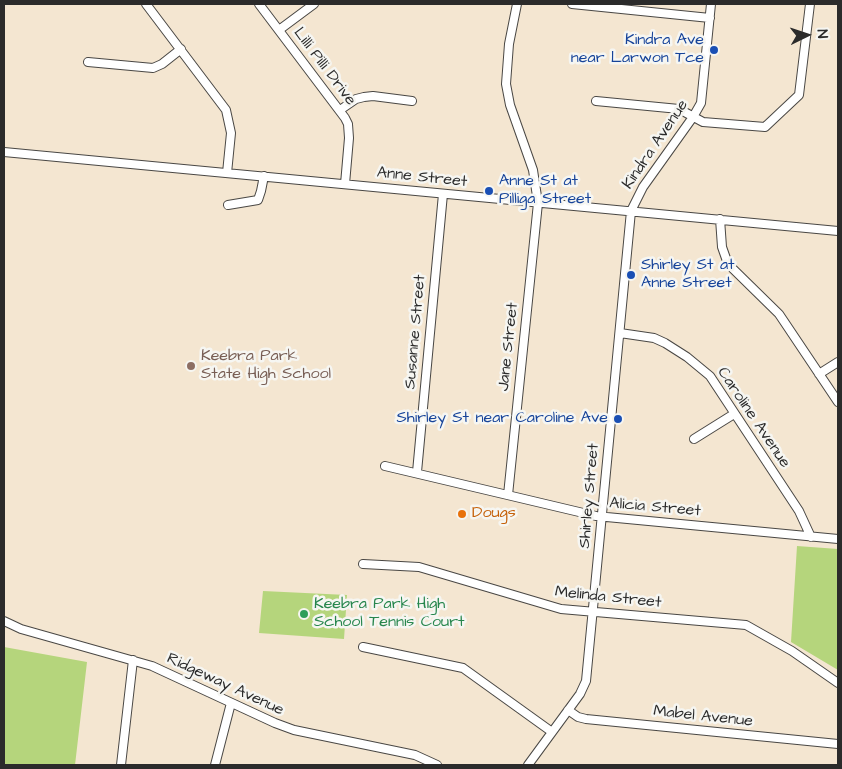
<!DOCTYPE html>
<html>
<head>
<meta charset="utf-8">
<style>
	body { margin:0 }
	#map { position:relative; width:842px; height:769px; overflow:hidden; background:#f4e6d1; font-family:"Architects Daughter",sans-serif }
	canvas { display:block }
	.frame { position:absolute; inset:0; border:5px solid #2b2b2b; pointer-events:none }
	.north { position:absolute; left:782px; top:10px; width:50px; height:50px; -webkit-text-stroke:4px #f6f6f2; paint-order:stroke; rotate:86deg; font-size:14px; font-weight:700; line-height:20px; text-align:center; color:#2b2b2b }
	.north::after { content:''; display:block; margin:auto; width:18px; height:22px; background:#2b2b2b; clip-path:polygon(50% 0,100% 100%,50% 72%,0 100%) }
</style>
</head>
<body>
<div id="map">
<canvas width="842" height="769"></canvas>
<div class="frame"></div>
<div class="north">N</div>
</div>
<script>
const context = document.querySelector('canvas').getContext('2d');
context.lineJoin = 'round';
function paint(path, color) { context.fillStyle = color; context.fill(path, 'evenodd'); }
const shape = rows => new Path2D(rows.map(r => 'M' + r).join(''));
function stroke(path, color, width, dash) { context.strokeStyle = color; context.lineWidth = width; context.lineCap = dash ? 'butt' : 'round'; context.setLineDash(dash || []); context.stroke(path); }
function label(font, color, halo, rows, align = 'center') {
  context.font = font + ' "Architects Daughter",sans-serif'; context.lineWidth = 5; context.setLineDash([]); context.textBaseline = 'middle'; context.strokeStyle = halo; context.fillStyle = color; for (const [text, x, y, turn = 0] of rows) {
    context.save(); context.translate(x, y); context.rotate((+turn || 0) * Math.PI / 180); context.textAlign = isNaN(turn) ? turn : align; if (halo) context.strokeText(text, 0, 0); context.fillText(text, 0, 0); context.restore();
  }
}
paint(shape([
	[797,546,838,549,838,670,791,642],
	[263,591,347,595,344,639,259,633],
	[4,647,87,662,75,765,4,765]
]), '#b5d57c');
const street = shape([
	[146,4,226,110,231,133,227,173],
	[259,4,345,118,348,124,349,138,345,184],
	[572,4,710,18],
	[279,30,314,4],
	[88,62,153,68,162,64,181,49],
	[596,101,679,109,703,122,765,127,799,95,810,4],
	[340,110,356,99,364,97,373,96,412,101],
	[4,152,838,231],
	[228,205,258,200,261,191,264,176],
	[720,219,722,247,728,264,779,314,838,402],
	[620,333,654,338,665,343,687,357,710,376,799,511,811,537],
	[819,374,838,362],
	[694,439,734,414],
	[385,466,596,516,838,539],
	[417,472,443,194],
	[508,495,538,203,533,170,510,105,506,84,509,44,517,4],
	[363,564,419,567,561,609,746,625,792,651,838,683],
	[4,621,21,629,152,666,275,723,294,730,415,755,437,765],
	[363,647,463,668,552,732],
	[568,710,578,717,586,719,838,744],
	[121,765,133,660],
	[215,765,231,703],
	[528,765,580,694,586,681,631,211,643,187,693,117,701,103,711,4]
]);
stroke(street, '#494744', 10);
stroke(street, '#fff', 8);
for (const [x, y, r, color] of [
	[714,50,5,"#1a4fb4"],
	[489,191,5,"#1a4fb4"],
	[631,275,5,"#1a4fb4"],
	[191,366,5,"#8d6e63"],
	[618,419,5,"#1a4fb4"],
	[462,514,5,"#e8710a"],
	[304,614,5,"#2e9e5b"]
]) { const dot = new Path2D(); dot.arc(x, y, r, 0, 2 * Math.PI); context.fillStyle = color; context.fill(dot); stroke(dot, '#f6f6f2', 2); }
label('16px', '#164399', '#f6f6f2', [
	["Kindra Ave",704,41],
	["near Larwon Tce",704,59],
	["Anne St at",499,182,"left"],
	["Pilliga Street",499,200,"left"],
	["Shirley St at",641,266,"left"],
	["Anne Street",641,284,"left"],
	["Shirley St near Caroline Ave",608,419]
], 'right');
label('16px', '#2b2b2b', '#f6f6f2', [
	["Lilli Pilli Drive",324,67,53],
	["Kindra Avenue",656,145,-56],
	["Anne Street",422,178,6],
	["Susanne Street",416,332,-85],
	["Jane Street",509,347,-84],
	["Caroline Avenue",753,418,56],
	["Shirley Street",590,496,-85],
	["Alicia Street",655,508,5],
	["Melinda Street",608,598,6],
	["Ridgeway Avenue",225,685,25],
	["Mabel Avenue",703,717,6]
]);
label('16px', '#785e54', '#f6f6f2', [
	["Keebra Park",201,357],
	["State High School",201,375]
], 'left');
label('16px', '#c56008', '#f6f6f2', [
	["Dougs",472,514]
], 'left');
label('16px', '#27864d', '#f6f6f2', [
	["Keebra Park High",314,605],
	["School Tennis Court",314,623]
], 'left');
</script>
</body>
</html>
